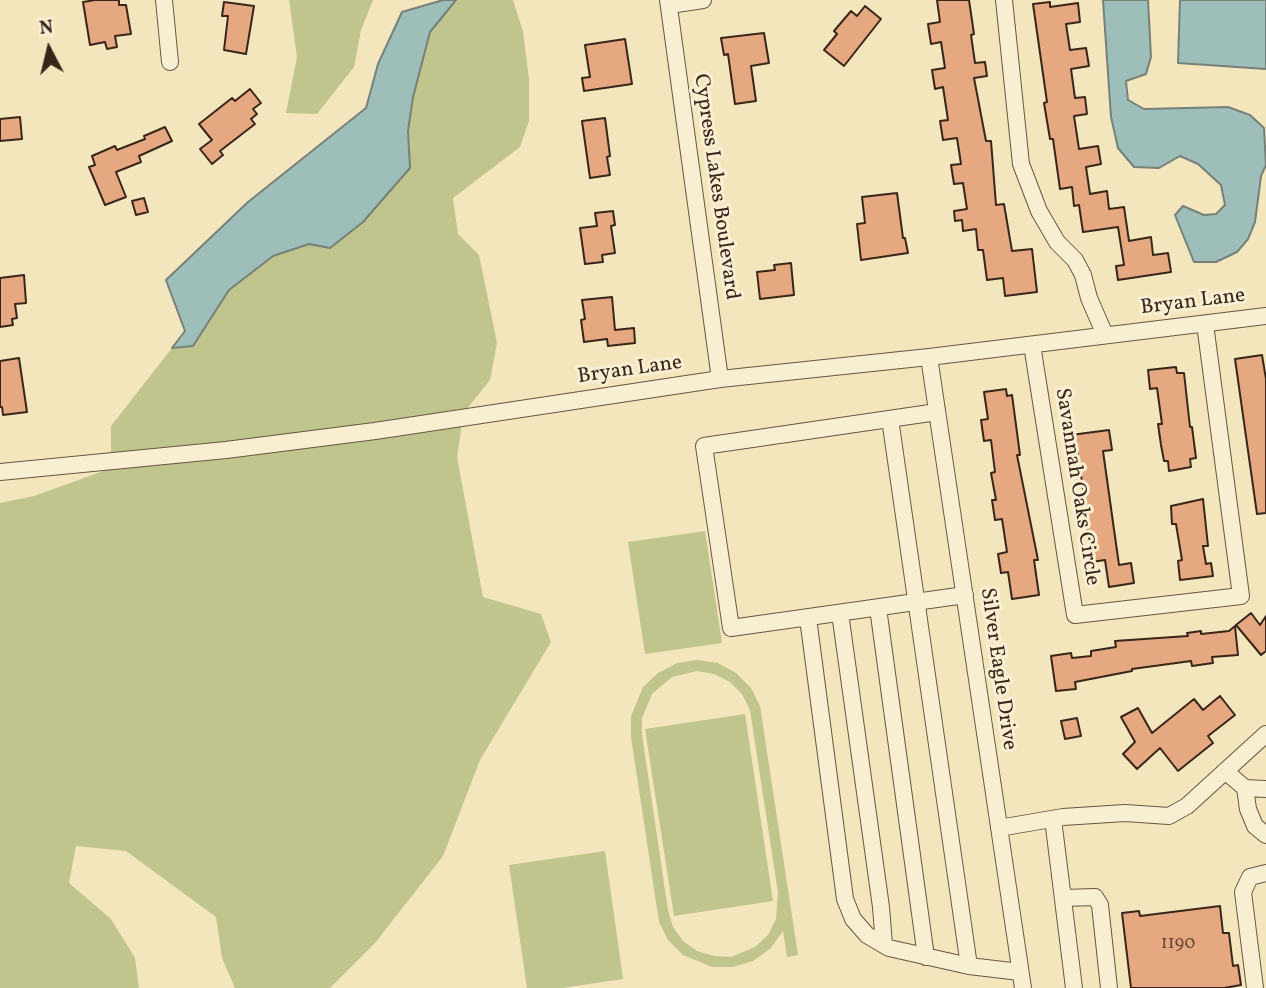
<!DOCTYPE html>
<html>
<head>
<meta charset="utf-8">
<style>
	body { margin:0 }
	#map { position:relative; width:1266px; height:988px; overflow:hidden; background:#f4e6bc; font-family:Vollkorn,serif }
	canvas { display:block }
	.north { position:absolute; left:14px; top:14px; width:70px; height:70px; -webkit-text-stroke:5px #f8efd3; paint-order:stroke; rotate:353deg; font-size:19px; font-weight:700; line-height:28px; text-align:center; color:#39261a }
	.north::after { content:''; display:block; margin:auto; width:24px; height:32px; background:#39261a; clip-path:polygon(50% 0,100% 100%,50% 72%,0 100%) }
</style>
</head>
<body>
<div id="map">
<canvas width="1266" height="988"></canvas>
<div class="north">N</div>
</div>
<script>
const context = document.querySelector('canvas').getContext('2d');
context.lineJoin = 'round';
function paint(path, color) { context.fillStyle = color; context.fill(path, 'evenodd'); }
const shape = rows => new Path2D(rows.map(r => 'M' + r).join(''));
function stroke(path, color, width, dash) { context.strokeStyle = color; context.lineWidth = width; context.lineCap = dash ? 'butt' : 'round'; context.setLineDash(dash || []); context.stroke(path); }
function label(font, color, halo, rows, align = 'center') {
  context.font = font + ' Vollkorn,serif'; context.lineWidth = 6; context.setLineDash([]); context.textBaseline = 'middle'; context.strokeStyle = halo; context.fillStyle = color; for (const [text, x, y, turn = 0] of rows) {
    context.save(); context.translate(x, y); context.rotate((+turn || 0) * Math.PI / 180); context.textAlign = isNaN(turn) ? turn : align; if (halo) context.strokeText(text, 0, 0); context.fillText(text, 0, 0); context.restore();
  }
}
paint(shape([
	[289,0,373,0,361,30,354,67,317,114,286,113,297,57],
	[456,0,513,0,523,32,529,79,529,121,520,147,453,198,458,234,479,255,497,343,490,380,466,410,225,443,111,455,111,426,172,348,193,346,229,290,273,256,309,244,410,168,408,131,413,97,430,32],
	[462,424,457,457,483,597,541,614,551,642,480,760,443,856,375,943,330,988,235,988,222,958,216,917,126,851,76,846,69,883,111,919,135,958,139,988,0,988,0,503,34,496,109,469],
	[705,531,722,643,645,654,628,542],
	[697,660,718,663,736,673,751,688,760,706,798,955,787,957,783,931,770,949,753,961,733,967,712,967,683,955,668,940,659,922,631,737,631,716,643,687,658,673,677,663],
	[697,671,714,674,730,682,742,694,750,710,778,893,776,919,768,935,755,947,731,957,714,956,697,951,683,941,673,927,668,910,642,735,642,718,652,694,672,677],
	[745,714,773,901,674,916,645,729],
	[605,851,623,979,562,988,527,988,509,865]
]), '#c0c48d');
const water = shape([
	[443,0,456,0,430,32,413,97,408,131,410,168,363,222,330,248,309,244,273,256,229,290,193,346,172,348,185,331,166,280,248,202,366,108,378,64,402,12,443,0],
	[1103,0,1148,0,1151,57,1146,74,1126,81,1128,100,1144,109,1228,107,1250,115,1264,128,1266,165,1261,176,1255,222,1248,239,1237,252,1216,262,1194,262,1175,215,1183,206,1204,215,1216,214,1225,205,1221,185,1198,164,1180,156,1159,168,1134,167,1118,148,1111,117,1103,0],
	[1180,0,1266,0,1266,69,1178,63,1180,0]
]);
paint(water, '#9ebeb9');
stroke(water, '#768179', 2);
const building = shape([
	[95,0,119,0,119,5,126,5,131,34,115,36,117,47,107,49,105,42,90,45,83,2,95,0],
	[937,0,969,0,974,34,971,35,975,63,985,62,987,76,974,78,986,141,991,141,996,205,1004,204,1012,251,1032,249,1037,292,1005,296,1003,278,987,280,983,250,978,250,976,229,963,231,962,220,955,221,954,211,967,209,963,183,954,184,951,165,961,164,957,138,943,140,940,121,948,120,943,87,935,89,932,70,945,68,941,42,931,44,928,24,940,22,937,0],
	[224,2,254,6,246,54,224,50,228,16,222,16,224,2],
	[1050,2,1050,7,1078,3,1080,22,1066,24,1070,50,1086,48,1089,66,1071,69,1075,98,1085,97,1087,114,1074,116,1079,149,1098,146,1101,164,1086,167,1090,194,1107,191,1109,209,1124,207,1129,241,1151,237,1153,255,1168,253,1171,272,1118,280,1116,266,1124,265,1118,227,1083,232,1079,205,1074,206,1072,187,1060,189,1053,139,1050,139,1044,103,1047,102,1033,4,1050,2],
	[865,6,881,19,844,66,824,50,837,34,834,31,851,11,857,16,865,6],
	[764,33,769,63,751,66,756,101,735,104,728,54,724,55,721,38,764,33],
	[625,39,632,84,584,91,582,78,590,77,585,45,625,39],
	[250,89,261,103,253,109,257,114,251,119,255,124,220,151,223,155,212,164,200,149,212,140,199,124,232,98,235,101,250,89],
	[20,117,22,139,0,141,0,119,20,117],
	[605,118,610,156,607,157,610,175,590,178,582,121,605,118],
	[165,127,172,141,139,156,141,162,116,172,126,197,105,205,89,167,95,165,92,156,115,146,117,150,145,139,144,136,165,127],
	[897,193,903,238,905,238,908,253,861,260,857,224,865,223,862,197,897,193],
	[144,198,148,212,136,215,132,201,144,198],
	[613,211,615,225,611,226,615,253,602,255,603,262,585,264,580,228,597,226,595,213,613,211],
	[791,263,794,295,760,299,757,272,775,270,774,265,791,263],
	[24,275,26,303,15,304,17,318,12,319,13,325,0,327,0,278,24,275],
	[612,297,615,330,634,328,635,343,608,346,607,339,584,342,581,320,585,319,582,300,612,297],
	[1262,355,1266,379,1266,513,1257,514,1235,359,1262,355],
	[19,358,27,412,3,415,2,407,0,407,0,361,19,358],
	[1176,367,1177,373,1184,373,1190,427,1192,427,1196,458,1190,459,1191,467,1169,471,1168,461,1164,461,1161,445,1158,424,1162,424,1157,388,1150,389,1148,370,1176,367],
	[1006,389,1007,396,1012,395,1020,455,1017,455,1038,560,1034,560,1039,595,1012,599,1008,572,1001,573,998,554,1007,552,1002,519,995,520,992,500,996,500,991,473,995,472,991,440,984,441,981,420,988,419,984,392,1006,389],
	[1109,430,1112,450,1103,451,1119,565,1131,563,1134,583,1109,587,1105,560,1091,562,1091,547,1081,496,1084,496,1077,449,1073,450,1071,435,1109,430],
	[1203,499,1208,546,1203,546,1206,564,1211,563,1213,576,1180,580,1178,561,1182,560,1176,524,1172,524,1171,506,1203,499],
	[1251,613,1260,625,1266,616,1266,651,1261,655,1236,625,1251,613],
	[1235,626,1238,655,1212,657,1213,663,1192,666,1191,661,1132,669,1132,671,1075,682,1076,689,1056,691,1051,656,1071,653,1072,658,1091,656,1091,651,1116,647,1115,641,1188,636,1187,633,1201,631,1201,634,1229,631,1235,626],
	[1220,696,1235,715,1208,736,1213,743,1178,771,1160,748,1137,769,1123,754,1135,742,1121,717,1138,708,1152,733,1194,699,1203,710,1220,696],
	[1077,718,1081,736,1065,739,1061,721,1077,718],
	[1220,906,1223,933,1229,933,1233,966,1238,965,1241,985,1224,988,1131,988,1122,913,1139,911,1140,916,1220,906]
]);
paint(building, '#e6a880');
stroke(building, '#39261a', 2);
const minor = shape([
	[164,0,170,62],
	[668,0,720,379],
	[1004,0,1021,164,1039,211,1057,242,1075,260,1083,275,1089,298,1105,335],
	[670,5,703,0],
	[1032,345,1075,615,1241,596,1205,324],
	[929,357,1023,988],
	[937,412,704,446,731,628,965,595],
	[890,419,969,966],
	[0,472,226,450,375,431,720,379,929,357,1266,316],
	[878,608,926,957],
	[840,613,881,907,884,945],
	[808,618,845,899,853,919,867,935,889,948,969,966,1020,972],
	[1225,771,1245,788,1248,809,1255,826,1266,835],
	[1245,788,1266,789],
	[1053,819,1074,988],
	[999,828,1063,817,1125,813,1169,816,1187,806,1266,734],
	[1063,898,1095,897,1100,905,1109,988],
	[1255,988,1243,892,1250,877,1266,873]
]);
stroke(minor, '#685642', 18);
stroke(minor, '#f8efd3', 16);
label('18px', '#644634', null, [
	["1190",1178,945]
]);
label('21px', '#39261a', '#f8efd3', [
	["Cypress Lakes Boulevard",715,187,82],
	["Bryan Lane",1193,303,-7],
	["Bryan Lane",630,371,-8],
	["Savannah Oaks Circle",1076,487,81],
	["Silver Eagle Drive",997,669,82]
]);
</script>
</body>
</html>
